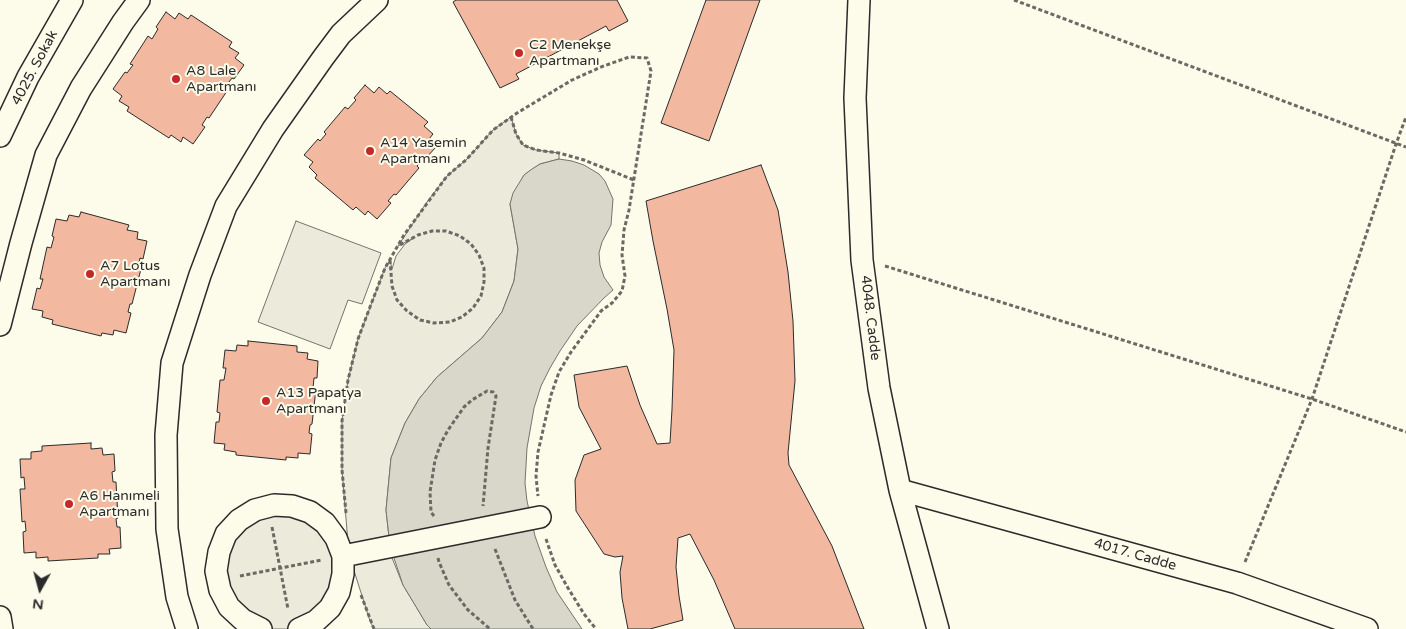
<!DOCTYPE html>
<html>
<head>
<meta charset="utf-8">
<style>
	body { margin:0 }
	#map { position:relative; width:1406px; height:629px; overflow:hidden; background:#fdfbea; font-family:"Varela Round",sans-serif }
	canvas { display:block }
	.north { position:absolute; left:15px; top:564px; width:50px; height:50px; -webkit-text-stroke:4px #fdfbea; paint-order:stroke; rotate:187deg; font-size:14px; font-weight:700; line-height:20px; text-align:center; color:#2b2b2b }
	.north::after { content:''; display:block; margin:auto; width:18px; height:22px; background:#2b2b2b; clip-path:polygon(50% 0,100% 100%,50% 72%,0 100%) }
</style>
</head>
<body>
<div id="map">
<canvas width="1406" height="629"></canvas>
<div class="north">N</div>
</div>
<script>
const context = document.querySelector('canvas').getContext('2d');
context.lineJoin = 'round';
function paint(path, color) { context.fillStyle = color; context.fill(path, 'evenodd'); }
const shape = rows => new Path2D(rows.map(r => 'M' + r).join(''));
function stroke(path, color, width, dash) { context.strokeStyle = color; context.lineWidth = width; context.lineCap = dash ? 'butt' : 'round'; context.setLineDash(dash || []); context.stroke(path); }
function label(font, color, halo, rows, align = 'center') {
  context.font = font + ' "Varela Round",sans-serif'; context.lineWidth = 4; context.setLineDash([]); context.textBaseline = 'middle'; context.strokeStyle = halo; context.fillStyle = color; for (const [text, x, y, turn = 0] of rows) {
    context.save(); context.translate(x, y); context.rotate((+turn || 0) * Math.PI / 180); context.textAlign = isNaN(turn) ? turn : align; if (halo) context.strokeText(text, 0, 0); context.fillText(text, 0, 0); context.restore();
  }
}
const green = shape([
	[511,117,516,134,523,145,536,150,559,153,559,159,540,164,524,175,510,204,518,249,514,281,502,312,482,338,437,377,419,399,405,423,391,458,386,510,390,546,388,548,403,585,427,625,431,629,374,629,370,621,349,555,342,470,342,421,348,380,358,339,385,268,390,260,392,269,396,256,405,244,412,239,398,246,427,202,447,176,467,159,493,130,511,117],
	[296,221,381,253,362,304,348,300,330,349,258,322,296,221]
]);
paint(green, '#ecebdb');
stroke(green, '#74746e', 1);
const parking = shape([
	[292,506,336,538,339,592,299,629,261,629,229,607,219,552,239,520,292,506]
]);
paint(parking, '#eceadb');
stroke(parking, '#74746e', 1);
const water = shape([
	[559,159,572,161,584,165,599,174,605,181,613,199,611,225,602,242,599,253,600,265,604,277,613,290,604,298,577,326,560,351,550,368,541,386,534,408,527,448,525,483,527,501,535,536,546,567,557,592,582,629,431,629,427,625,403,585,390,546,386,510,391,458,405,423,419,399,437,377,482,338,502,312,514,281,518,249,510,204,513,193,524,175,532,169,540,164,559,159]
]);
paint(water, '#d8d7c9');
stroke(water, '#74746e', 1);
const building = shape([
	[456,0,617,0,628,21,609,31,606,26,516,74,519,79,500,88,453,2,456,0],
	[706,0,760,0,709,141,661,123,706,0],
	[166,12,175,19,179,13,188,19,191,15,232,42,229,47,239,53,235,58,244,65,234,79,232,78,226,86,229,88,209,118,207,117,202,125,205,127,193,144,183,137,181,142,171,135,169,138,127,111,129,107,119,101,122,96,113,89,125,72,127,73,133,65,130,64,148,36,152,39,158,29,156,27,166,12],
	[365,85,374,93,379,87,387,94,390,91,428,122,424,126,433,134,429,139,437,146,425,159,424,158,417,166,419,168,396,195,394,194,388,201,391,203,377,219,368,211,365,215,356,207,353,210,315,178,317,175,309,167,313,162,304,155,318,139,320,141,326,134,324,132,345,107,348,109,356,100,354,98,365,85],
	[761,165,778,210,788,272,793,321,795,381,788,453,789,465,832,546,864,629,735,629,714,580,690,534,678,538,676,567,679,596,683,620,650,629,628,629,622,598,620,572,623,556,615,557,604,554,576,511,575,480,584,455,601,449,579,407,574,375,627,366,640,405,657,444,670,443,672,409,674,350,667,309,653,241,646,201,761,165],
	[81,212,129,225,127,230,138,232,137,239,147,241,143,259,140,258,138,268,141,269,132,304,130,304,128,312,131,313,126,333,114,330,113,335,102,333,101,336,52,324,53,320,42,317,43,311,32,309,37,288,40,289,43,279,40,279,47,247,51,248,54,237,52,236,56,219,67,221,69,215,79,217,81,212],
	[248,341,297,346,297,352,308,353,307,359,318,361,317,378,314,378,313,388,316,389,312,424,310,425,309,433,312,434,310,454,298,453,298,458,286,457,286,460,236,455,236,452,224,450,225,444,214,443,216,422,219,422,220,413,217,412,220,380,224,380,226,368,223,368,225,350,236,351,237,345,248,346,248,341],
	[91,443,91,449,102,448,103,455,114,454,115,471,112,472,113,482,116,482,118,518,116,519,117,527,120,527,121,548,109,549,110,554,98,554,98,558,48,561,48,557,36,558,36,552,24,553,23,532,26,531,25,521,22,522,20,489,25,489,24,477,21,478,20,459,31,459,31,452,42,451,42,446,91,443]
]);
paint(building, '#f2b8a0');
stroke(building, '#2b2b2b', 1);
const street = shape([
	[859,0,855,98,862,260,879,388,900,490,938,629],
	[0,136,28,77,72,0],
	[0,325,21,243,46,155,81,88,123,22,139,0],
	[900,490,1237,583,1367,629],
	[343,556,540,517],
	[0,617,2,629],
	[187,629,177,597,167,529,166,435,172,363,200,275,226,206,273,129,323,58,341,34,377,0],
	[261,629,243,620,229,607,220,590,216,571,219,552,226,534,239,520,255,510,274,505,292,506,310,512,325,523,336,538,343,556,343,574,339,592,330,608,316,621,299,629]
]);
stroke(street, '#2b2b2b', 24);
stroke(shape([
	[1014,0,1406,147],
	[511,117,516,134,523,145,536,150,559,153,584,160,634,180],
	[390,260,392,286,397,300,407,311,420,320,434,323,450,322,462,317,473,308,481,296,484,282,484,268,479,255,471,244,460,236,446,231,432,231,418,235,398,246],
	[885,266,1312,399,1406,432],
	[346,513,342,470,342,421,348,380,358,339,370,307,385,268,404,235,447,176,467,159,493,130,517,113,572,80,601,67,629,57,647,58,651,71,629,210,624,230,622,255,625,276,622,291,612,303,601,311,571,352,559,372,551,395,538,452,536,476,538,496],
	[434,516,431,512,430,492,435,460,441,443,448,430,464,407,472,400,487,391,493,392,496,396,488,448,483,506],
	[272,527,288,609],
	[546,539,555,565,568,588,584,614,596,629],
	[495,549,515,600,533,629],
	[438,558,439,562,449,585,468,610,490,629],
	[1245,562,1312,399,1396,144,1406,117],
	[240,576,322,560],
	[361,595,374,629]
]), '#6a6964', 3, [4, 2.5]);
stroke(street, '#fdfbea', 21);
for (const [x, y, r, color] of [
	[519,53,5,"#c62828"],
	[176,79,5,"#c62828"],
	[370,151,5,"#c62828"],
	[90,274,5,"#c62828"],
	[266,401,5,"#c62828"],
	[69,504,5,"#c62828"]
]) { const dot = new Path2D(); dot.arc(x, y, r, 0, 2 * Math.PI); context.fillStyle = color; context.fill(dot); stroke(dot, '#fdfbea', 2); }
label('14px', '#2b2b2b', '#fdfbea', [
	["C2 Menekşe",529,45],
	["Apartmanı",529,61],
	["A8 Lale",186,71],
	["Apartmanı",186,87],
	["A14 Yasemin",380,143],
	["Apartmanı",380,159],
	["A7 Lotus",100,266],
	["Apartmanı",100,282],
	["A13 Papatya",276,393],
	["Apartmanı",276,409],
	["A6 Hanımeli",79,496],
	["Apartmanı",79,512]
], 'left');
label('14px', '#2b2b2b', '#fdfbea', [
	["4025. Sokak",35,68,-62],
	["4048. Cadde",870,318,83],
	["4017. Cadde",1135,555,16]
]);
</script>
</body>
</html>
